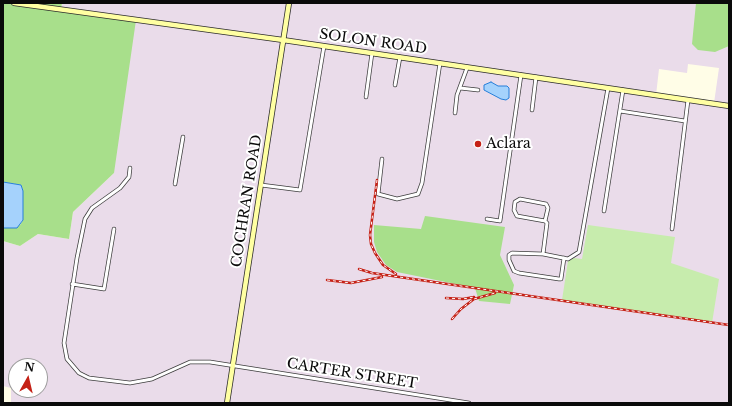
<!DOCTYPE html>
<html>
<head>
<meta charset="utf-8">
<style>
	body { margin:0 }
	#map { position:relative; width:732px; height:406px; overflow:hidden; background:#fffde7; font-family:"Libre Baskerville",serif }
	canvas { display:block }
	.frame { position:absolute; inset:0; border:4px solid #0a0a0a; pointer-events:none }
	.north { position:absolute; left:8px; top:358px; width:40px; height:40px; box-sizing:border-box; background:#fff; border:1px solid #9d9d9d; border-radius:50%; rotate:8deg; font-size:11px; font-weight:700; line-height:16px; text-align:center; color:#0a0a0a }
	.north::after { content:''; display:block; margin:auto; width:14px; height:18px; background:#c52116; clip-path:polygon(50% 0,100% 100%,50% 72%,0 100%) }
</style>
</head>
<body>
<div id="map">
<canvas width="732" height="406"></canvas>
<div class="frame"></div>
<div class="north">N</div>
</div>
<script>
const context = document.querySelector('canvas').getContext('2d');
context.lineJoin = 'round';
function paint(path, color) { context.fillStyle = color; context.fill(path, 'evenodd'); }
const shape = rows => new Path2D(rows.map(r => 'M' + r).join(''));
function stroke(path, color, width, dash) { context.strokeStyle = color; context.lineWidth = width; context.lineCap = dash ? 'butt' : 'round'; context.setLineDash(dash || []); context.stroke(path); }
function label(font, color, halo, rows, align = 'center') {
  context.font = font + ' "Libre Baskerville",serif'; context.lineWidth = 4; context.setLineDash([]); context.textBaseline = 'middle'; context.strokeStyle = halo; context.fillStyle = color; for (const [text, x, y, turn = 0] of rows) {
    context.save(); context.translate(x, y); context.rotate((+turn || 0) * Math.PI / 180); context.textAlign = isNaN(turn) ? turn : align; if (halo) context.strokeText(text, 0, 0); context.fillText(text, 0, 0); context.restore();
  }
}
paint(shape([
	[62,3,729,3,729,403,11,403,11,388,3,386,3,241,20,246,38,234,69,239,73,212,114,173,61,9],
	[688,64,719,68,714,103,656,95,659,69,687,73],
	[16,366,40,366,40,390,16,390]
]), '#eadcea');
paint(shape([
	[588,225,675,237,671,263,719,279,712,323,562,300,568,261,574,258,582,259]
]), '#c7ecad');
paint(shape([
	[3,3,34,6,35,3,62,3,61,9,136,20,114,173,73,212,69,239,38,234,20,246,3,241,3,228,20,225,23,220,23,191,21,185,3,182],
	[696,3,729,3,729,46,715,52,698,50,692,44],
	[425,216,505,227,500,255,514,285,510,304,479,301,475,288,397,272,386,265,377,252,374,242,374,225,421,229]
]), '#a8df8b');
const water = shape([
	[491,82,498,86,507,86,509,88,509,98,506,100,501,99,484,90,484,85,491,82],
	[3,182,21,185,23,191,23,220,17,228,3,228,3,182]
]);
paint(water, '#a5d2fc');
stroke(water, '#267fda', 1);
const street = shape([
	[395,85,400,57],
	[460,88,478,90],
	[366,97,372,53],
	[532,110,536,77],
	[620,111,685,121],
	[455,113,457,95,467,68],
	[382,159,378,194,397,199,418,194,422,183,440,63],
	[130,168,129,177,120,188,92,208,85,219,77,258,64,343,67,359,79,373,89,378,130,383,152,379,190,362,210,362,469,403],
	[175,184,183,137],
	[261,185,300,190,324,46],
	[604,211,623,90],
	[487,219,500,221,521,75],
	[545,221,548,208,546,204,520,199,515,202,514,210,517,216,545,221,547,223,543,254,568,259,579,252,608,88],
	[672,229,688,100],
	[543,254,512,253,509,255,509,260,514,271,519,273,559,279,561,279,564,258],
	[72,284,104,289,114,229]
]);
const secondary = shape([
	[14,3,283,40,729,106],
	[227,403,289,3]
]);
stroke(street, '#3d3d3d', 4.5);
stroke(secondary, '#2c2c2c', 6);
stroke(street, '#fff', 3);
stroke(secondary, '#ffffa2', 4.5);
const rail = shape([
	[377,180,370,235,371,244,375,253,383,265,396,274],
	[359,269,372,273,729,325],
	[327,280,351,283,382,277],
	[446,298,463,299,474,297],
	[452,319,461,309,474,299,495,293]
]);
stroke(rail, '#c52116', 2.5);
stroke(rail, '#fff', 1, [3]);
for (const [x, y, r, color] of [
	[478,144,4,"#c52116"]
]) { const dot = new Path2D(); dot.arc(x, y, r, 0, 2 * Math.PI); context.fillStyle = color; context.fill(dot); stroke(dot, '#fff', 1.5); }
label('14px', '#0a0a0a', '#fff', [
	["SOLON ROAD",373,42,8],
	["COCHRAN ROAD",247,201,-81],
	["CARTER STREET",352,374,9]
]);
label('14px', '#0a0a0a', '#fff', [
	["Aclara",486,144]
], 'left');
</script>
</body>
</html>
